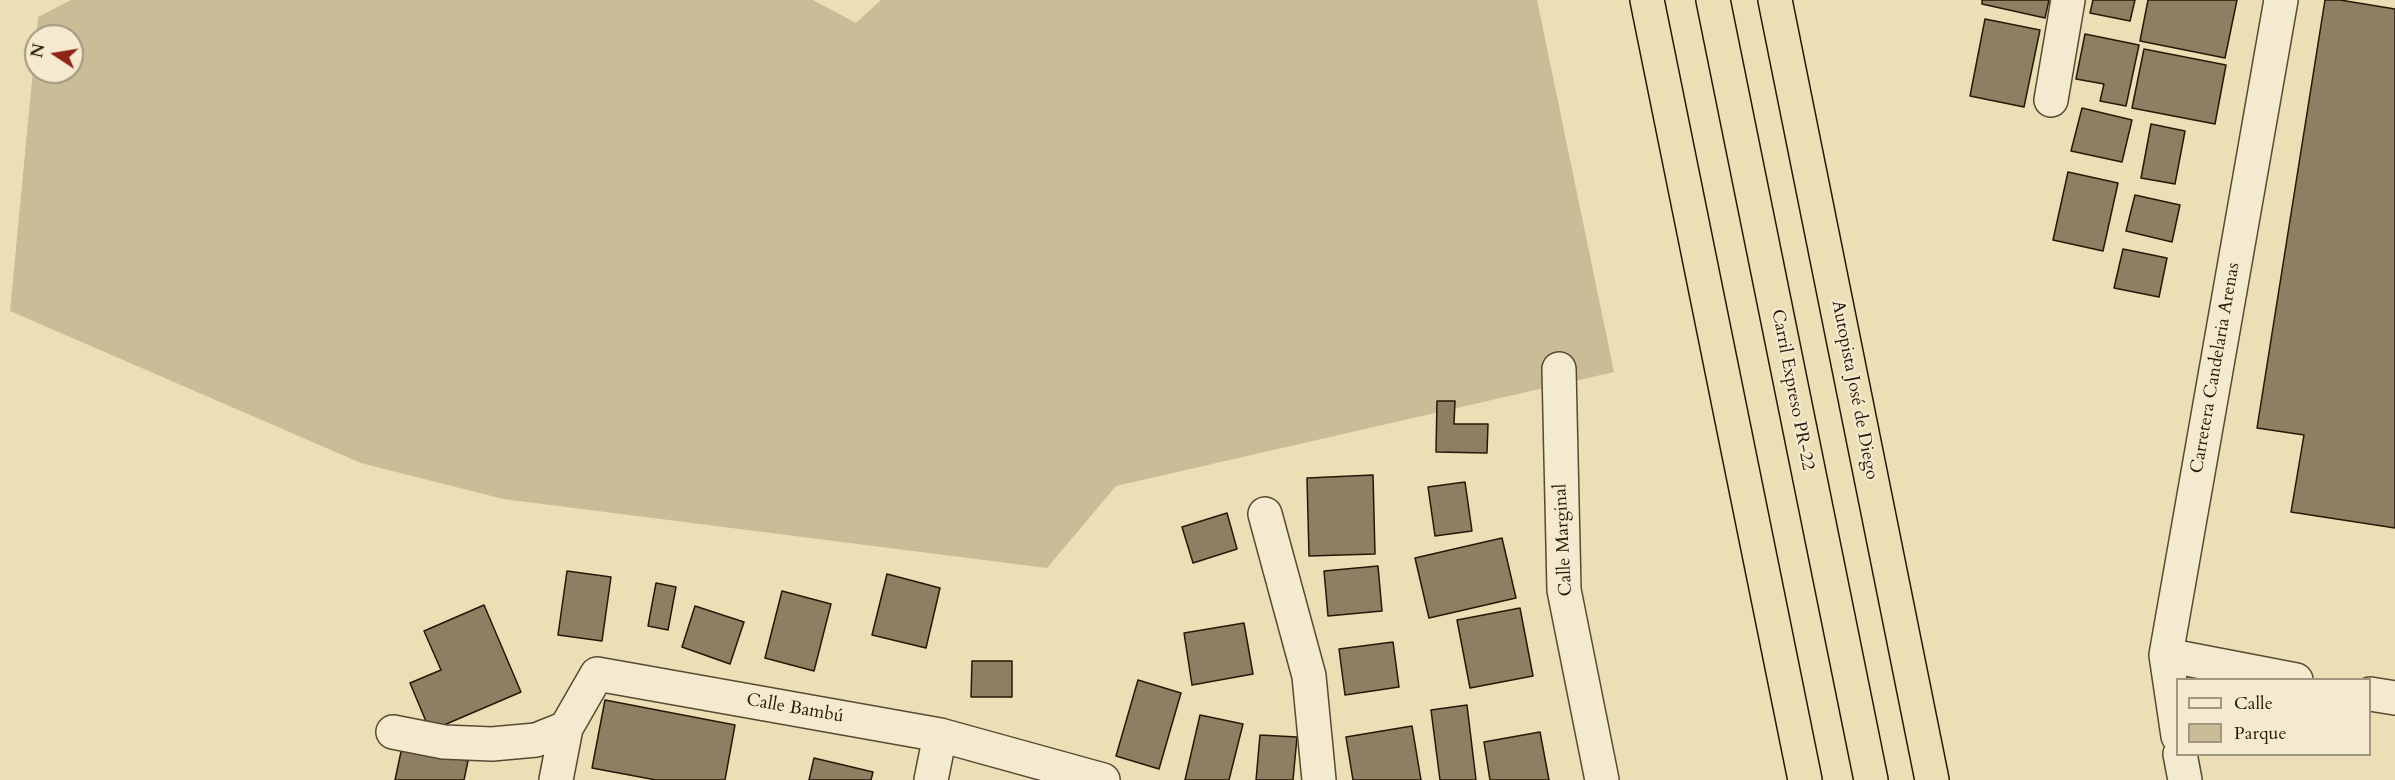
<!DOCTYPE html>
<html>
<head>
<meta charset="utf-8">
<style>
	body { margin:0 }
	#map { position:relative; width:2395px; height:780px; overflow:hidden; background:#ecdeb5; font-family:Cardo,serif }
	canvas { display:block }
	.legend { position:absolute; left:2176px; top:678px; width:195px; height:78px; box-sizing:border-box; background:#f3eacf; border:2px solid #a1967f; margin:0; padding:8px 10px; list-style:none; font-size:18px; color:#261807 }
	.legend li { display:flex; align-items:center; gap:12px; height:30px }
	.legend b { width:30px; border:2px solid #a1967f }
	.north { position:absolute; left:24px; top:24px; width:60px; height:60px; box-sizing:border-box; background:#f3eacf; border:2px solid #a1967f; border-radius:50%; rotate:282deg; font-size:16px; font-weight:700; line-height:24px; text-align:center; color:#261807 }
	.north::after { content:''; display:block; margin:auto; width:21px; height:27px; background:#8f2418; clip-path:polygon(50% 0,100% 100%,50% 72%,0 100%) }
</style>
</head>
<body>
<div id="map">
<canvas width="2395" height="780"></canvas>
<ul class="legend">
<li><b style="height:8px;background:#f3eacf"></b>Calle</li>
<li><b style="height:16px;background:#cabc97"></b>Parque</li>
</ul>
<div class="north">N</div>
</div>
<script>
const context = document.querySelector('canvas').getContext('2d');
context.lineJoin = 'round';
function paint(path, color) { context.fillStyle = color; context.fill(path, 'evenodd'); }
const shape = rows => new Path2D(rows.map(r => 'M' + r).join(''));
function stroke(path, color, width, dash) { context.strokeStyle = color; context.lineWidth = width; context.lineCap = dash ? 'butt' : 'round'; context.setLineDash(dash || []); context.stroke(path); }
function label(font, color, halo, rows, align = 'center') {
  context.font = font + ' Cardo,serif'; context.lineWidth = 4.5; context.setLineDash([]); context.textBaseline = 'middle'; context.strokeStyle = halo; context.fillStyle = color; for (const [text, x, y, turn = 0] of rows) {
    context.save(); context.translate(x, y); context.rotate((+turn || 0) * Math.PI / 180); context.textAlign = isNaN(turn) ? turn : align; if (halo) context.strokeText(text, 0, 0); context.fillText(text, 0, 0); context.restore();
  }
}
paint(shape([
	[71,0,813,0,856,23,881,0,1537,0,1614,372,1116,486,1047,568,503,499,361,463,10,311,38,17],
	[36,36,72,36,72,72,36,72]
]), '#cabc97');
const building = shape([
	[1982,0,2049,0,2045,18,1982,4,1982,0],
	[2093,0,2135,0,2130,21,2090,13,2093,0],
	[2148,0,2237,0,2225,58,2140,41,2148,0],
	[2325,0,2340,0,2395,9,2395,528,2291,512,2304,435,2257,428,2325,0],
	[1985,19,2040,30,2024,107,1970,96,1985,19],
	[2085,34,2139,45,2126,106,2100,101,2104,84,2076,79,2085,34],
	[2144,49,2226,65,2215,124,2132,108,2144,49],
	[2082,108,2132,120,2122,162,2071,151,2082,108],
	[2151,124,2185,131,2175,184,2141,178,2151,124],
	[2068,172,2118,183,2103,251,2053,240,2068,172],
	[2135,195,2180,205,2172,242,2126,231,2135,195],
	[2123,249,2167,258,2159,297,2114,288,2123,249],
	[1437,401,1455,401,1454,424,1488,424,1487,453,1436,452,1437,401],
	[1373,475,1375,554,1309,556,1307,478,1373,475],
	[1465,482,1472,531,1435,536,1428,487,1465,482],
	[1227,513,1237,549,1193,563,1182,527,1227,513],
	[1502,538,1516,598,1429,618,1415,558,1502,538],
	[1378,566,1382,611,1328,616,1324,571,1378,566],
	[567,571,611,577,602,641,558,635,567,571],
	[887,574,940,588,926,648,872,635,887,574],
	[656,583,676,587,668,630,648,626,656,583],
	[782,591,831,604,814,671,765,658,782,591],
	[484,605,521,692,430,731,410,683,441,670,424,631,484,605],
	[695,606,744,622,730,664,682,647,695,606],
	[1520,608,1533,676,1470,688,1457,620,1520,608],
	[1244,623,1253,674,1192,685,1184,633,1244,623],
	[1393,642,1399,687,1345,695,1339,649,1393,642],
	[972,661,1012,661,1012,697,971,697,972,661],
	[1138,680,1181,693,1159,769,1116,756,1138,680],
	[605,700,735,725,725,780,656,780,592,768,605,700],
	[1467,705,1476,780,1440,780,1431,710,1467,705],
	[1200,715,1243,724,1229,780,1185,780,1200,715],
	[1412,726,1421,780,1353,780,1346,737,1412,726],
	[1540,732,1549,780,1490,780,1484,742,1540,732],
	[1260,735,1297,737,1293,780,1256,780,1260,735],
	[402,747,468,761,464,780,395,780,402,747],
	[814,758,873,772,871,780,809,780,814,758]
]);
paint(building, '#8d7f61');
stroke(building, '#261807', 1.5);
const minor = shape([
	[2051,100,2068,0],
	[1559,369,1564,590,1602,780],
	[1265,514,1309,676,1319,780],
	[2166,655,2296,680],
	[2370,694,2395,698],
	[393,732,444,742,492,744,536,740,566,728],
	[2178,736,2166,655,2281,0],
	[2180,754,2185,780],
	[556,780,566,728,597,674,940,735,1103,780],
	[931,780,940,735]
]);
const highway = shape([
	[1647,0,1805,780],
	[1713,0,1871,780],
	[1775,0,1932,780]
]);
stroke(minor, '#584a32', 36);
stroke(highway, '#261807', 36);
stroke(minor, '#f3eacf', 33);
stroke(highway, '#ecdeb5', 33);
label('18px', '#261807', '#f3eacf', [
	["Carretera Candelaria Arenas",2216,368,-80],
	["Carril Expreso PR-22",1792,390,79],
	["Autopista José de Diego",1854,390,79],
	["Calle Marginal",1564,540,-93],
	["Calle Bambú",795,709,10]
]);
</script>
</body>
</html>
